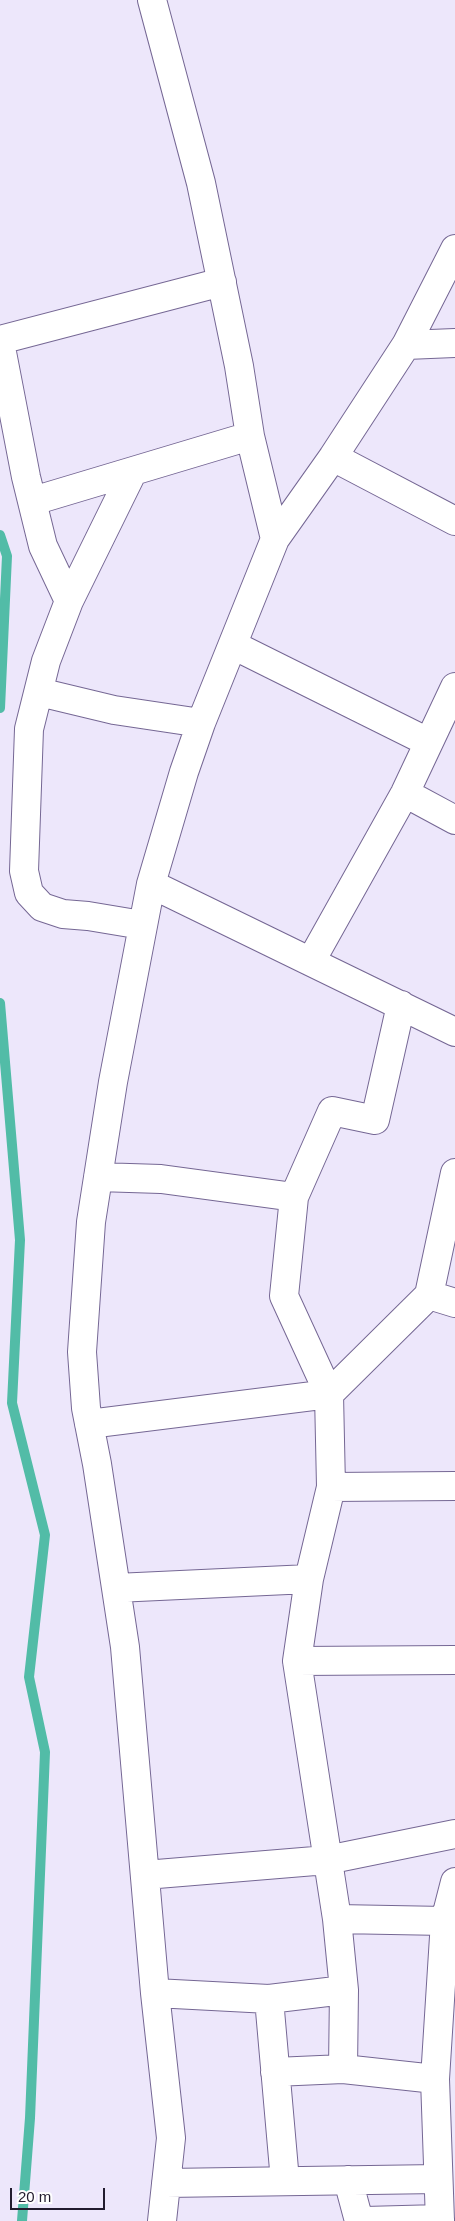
<!DOCTYPE html>
<html>
<head>
<meta charset="utf-8">
<style>
	body { margin:0 }
	#map { position:relative; width:455px; height:2221px; overflow:hidden; background:#ede7fb; font-family:Helvetica,sans-serif }
	canvas { display:block }
	.scale { position:absolute; left:10px; top:2188px; width:95px; height:22px; box-sizing:border-box; border:2px solid #221c2e; border-top:0; padding-left:6px; font-size:15px; line-height:18px; white-space:nowrap; color:#221c2e; -webkit-text-stroke:4px #fff; paint-order:stroke }
</style>
</head>
<body>
<div id="map">
<canvas width="455" height="2221"></canvas>
<div class="scale">20 m</div>
</div>
<script>
const context = document.querySelector('canvas').getContext('2d');
context.lineJoin = 'round';
const shape = rows => new Path2D(rows.map(r => 'M' + r).join(''));
function stroke(path, color, width, dash) { context.strokeStyle = color; context.lineWidth = width; context.lineCap = dash ? 'butt' : 'round'; context.setLineDash(dash || []); context.stroke(path); }
stroke(shape([
	[0,535,7,556,0,708],
	[0,1003,20,1240,12,1403,45,1535,29,1677,45,1752,30,2118,22,2221]
]), '#52bca7', 10);
const street = shape([
	[152,0,201,183,239,366,250,436,275,539],
	[0,340,222,282],
	[0,342,26,477,43,546,69,601,46,661,29,729,24,871,29,893,42,907,63,914,88,916,142,925],
	[406,345,455,343],
	[333,457,455,521],
	[33,501,250,436],
	[69,601,132,473],
	[233,645,428,742],
	[39,692,114,710,201,723],
	[405,793,455,820],
	[151,884,455,1032],
	[311,961,405,793,455,687],
	[98,1177,161,1179,294,1197],
	[429,1295,455,1303],
	[89,1424,329,1394,429,1295,455,1173],
	[331,1487,455,1486],
	[116,1588,309,1579],
	[297,1661,455,1660],
	[145,1875,327,1860,455,1834],
	[337,1919,445,1921],
	[155,1993,269,1999,344,1990],
	[269,1999,285,2181],
	[343,2069,344,1990,337,1919,297,1661,309,1579,331,1487,329,1394,284,1296,294,1197,332,1111,375,1120,401,1005],
	[275,2072,343,2069,435,2079],
	[348,2180,359,2221],
	[166,2183,438,2179],
	[162,2221,171,2138,155,1993,125,1647,97,1464,86,1408,82,1352,91,1222,113,1082,151,884,184,772,201,723,275,539,333,457,406,345,455,249],
	[365,2221,440,2219],
	[440,2221,435,2079,445,1921,455,1882]
]);
stroke(street, '#756794', 30);
stroke(street, '#fff', 28);
</script>
</body>
</html>
